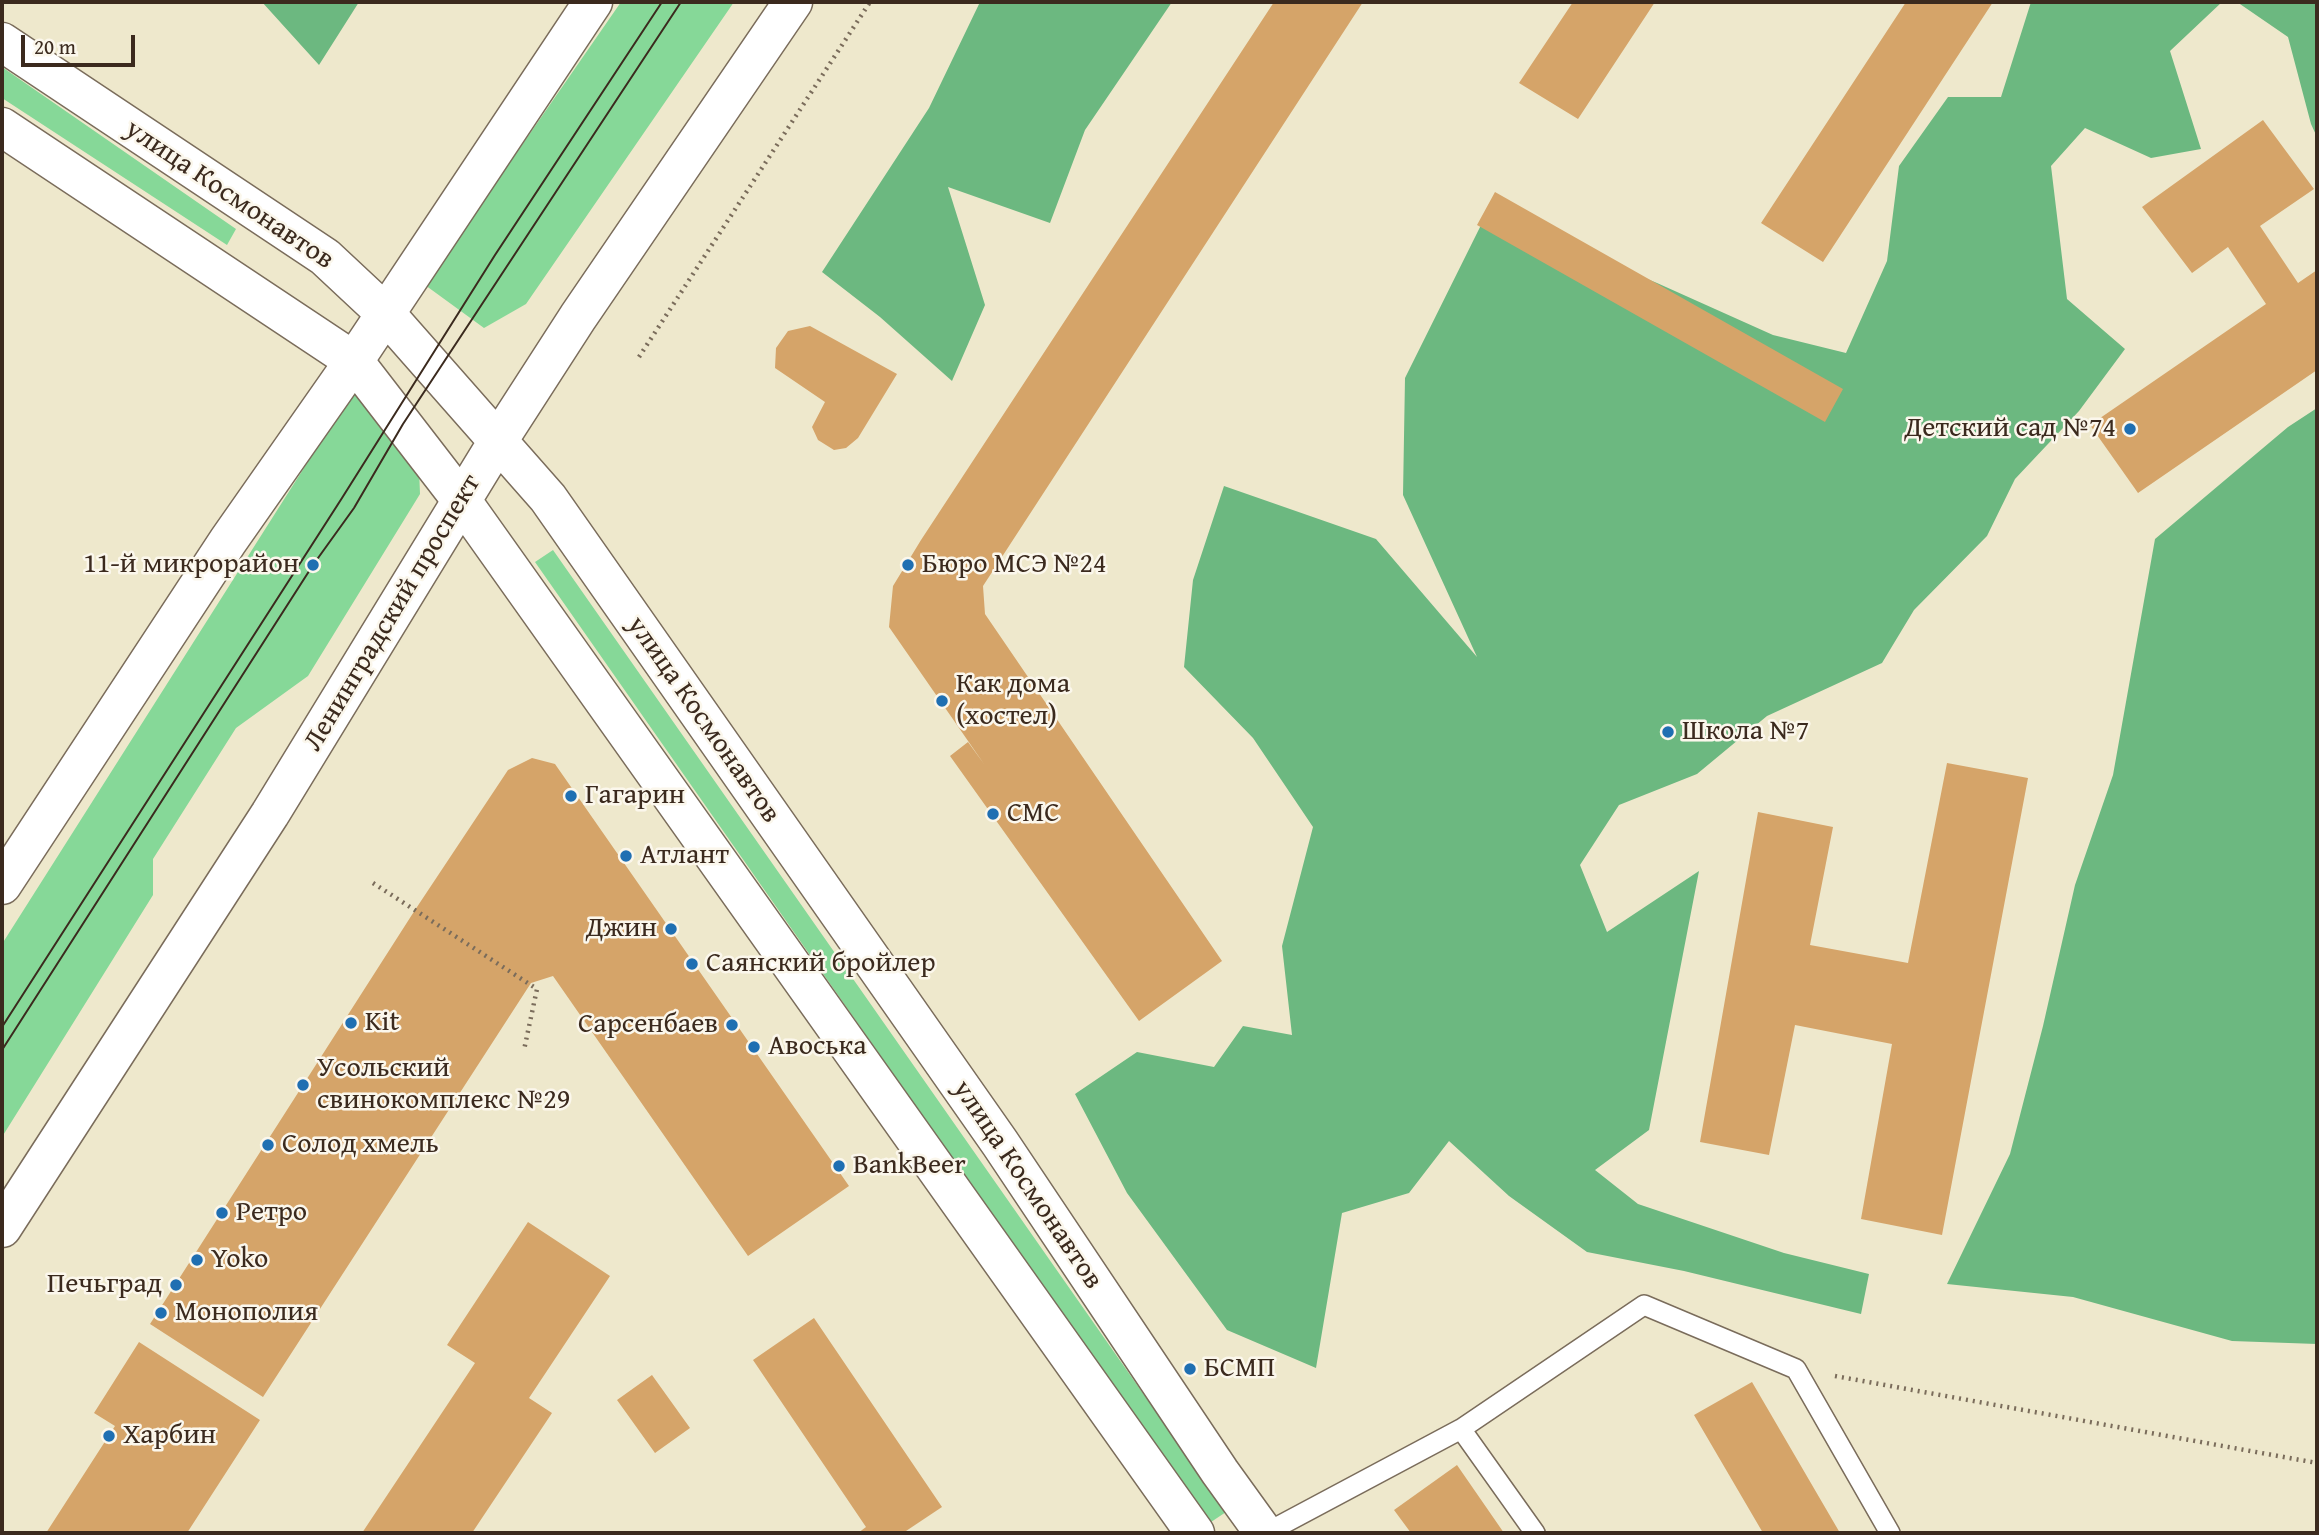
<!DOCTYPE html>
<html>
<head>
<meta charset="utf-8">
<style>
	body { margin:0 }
	#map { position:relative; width:2319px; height:1535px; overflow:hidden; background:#eee8cc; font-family:"Gentium Book Plus",serif }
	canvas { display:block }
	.frame { position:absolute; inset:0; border:4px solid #3b2a1e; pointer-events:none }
	.scale { position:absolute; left:21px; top:35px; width:114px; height:32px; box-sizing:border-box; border:4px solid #3b2a1e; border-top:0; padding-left:9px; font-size:21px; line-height:24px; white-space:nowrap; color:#3b2a1e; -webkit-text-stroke:5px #fbf7ec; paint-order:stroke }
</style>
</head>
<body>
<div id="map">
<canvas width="2319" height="1535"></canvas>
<div class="frame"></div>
<div class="scale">20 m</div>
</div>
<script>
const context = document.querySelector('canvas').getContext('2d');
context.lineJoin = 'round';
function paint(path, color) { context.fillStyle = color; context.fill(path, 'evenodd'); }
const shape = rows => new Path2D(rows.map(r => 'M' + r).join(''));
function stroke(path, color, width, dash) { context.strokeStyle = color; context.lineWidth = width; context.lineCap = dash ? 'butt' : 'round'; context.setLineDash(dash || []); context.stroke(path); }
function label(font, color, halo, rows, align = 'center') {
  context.font = font + ' "Gentium Book Plus",serif'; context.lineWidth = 5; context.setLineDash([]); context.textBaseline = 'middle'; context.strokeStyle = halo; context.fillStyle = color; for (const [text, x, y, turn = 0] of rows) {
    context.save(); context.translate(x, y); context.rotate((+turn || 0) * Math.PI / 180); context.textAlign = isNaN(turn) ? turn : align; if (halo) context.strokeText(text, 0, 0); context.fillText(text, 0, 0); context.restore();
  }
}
paint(shape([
	[621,2,734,2,526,304,484,328,425,285],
	[2,67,236,229,227,245,2,98],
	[361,378,418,444,420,494,308,676,236,728,153,859,153,895,2,1137,2,944],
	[553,550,1226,1512,1208,1524,535,562]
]), '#86d898');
paint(shape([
	[262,2,359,2,319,65],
	[980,2,1172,2,1085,130,1050,223,948,187,985,305,952,381,880,317,822,272,929,108],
	[2031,2,2222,2,2170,51,2201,149,2151,158,2085,128,2051,166,2067,299,2125,349,2079,411,2015,479,1987,536,1914,610,1882,663,1767,716,1697,774,1619,805,1580,865,1607,932,1699,871,1649,1130,1595,1170,1638,1204,1784,1253,1869,1274,1861,1314,1684,1271,1587,1252,1509,1196,1449,1141,1409,1193,1342,1213,1316,1368,1227,1330,1127,1193,1075,1094,1137,1052,1214,1067,1243,1026,1292,1035,1282,946,1313,827,1253,738,1184,667,1193,580,1224,486,1376,539,1477,657,1403,495,1405,378,1487,213,1657,283,1773,335,1846,353,1887,261,1899,166,1948,97,2001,97],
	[2237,2,2317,2,2317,137,2311,124,2288,37],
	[2317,408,2317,1344,2232,1341,2073,1297,1947,1284,2010,1154,2043,1026,2075,885,2113,775,2155,539,2288,427]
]), '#6cb880');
paint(shape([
	[1274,2,1363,2,983,586,985,614,1222,961,1139,1021,950,756,968,742,984,764,889,627,893,586,921,540],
	[1573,2,1655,2,1578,119,1519,83],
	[1906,2,1993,2,1823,262,1761,223],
	[2263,120,2314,189,2260,226,2298,283,2317,270,2317,370,2138,493,2090,425,2266,304,2228,247,2192,273,2142,207],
	[1495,192,1843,389,1825,422,1477,225],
	[810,326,897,374,858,438,846,448,834,450,818,440,812,427,825,402,775,368,776,348,788,331],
	[532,758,555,764,849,1186,748,1256,553,976,531,983,263,1397,150,1324,415,910,508,770],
	[1947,763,2028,778,1942,1235,1861,1219,1892,1044,1795,1025,1769,1155,1700,1142,1758,812,1833,827,1810,945,1908,963],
	[528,1222,610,1276,529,1398,552,1413,472,1533,362,1533,475,1363,447,1345],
	[814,1318,942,1507,903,1533,858,1533,866,1527,753,1360],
	[139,1342,260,1420,187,1533,46,1533,115,1426,94,1413],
	[652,1375,690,1428,655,1453,617,1400],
	[1752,1382,1840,1533,1763,1533,1694,1415],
	[1457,1465,1504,1533,1411,1533,1394,1510]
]), '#d5a469');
const lane = shape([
	[1461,1429,1535,1533],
	[1266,1533,1461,1429,1644,1305,1796,1369,1890,1533]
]);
const street = shape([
	[2,42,325,257,386,314],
	[2,127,354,361,462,501]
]);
const secondary = shape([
	[386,314,548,498,1000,1143,1220,1472,1264,1533],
	[462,501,1195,1533],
	[2,885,228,541,354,361,593,2],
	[2,1228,270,814,498,441,578,317,793,2]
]);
stroke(lane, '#7a6c5b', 22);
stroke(street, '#7a6c5b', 41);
stroke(secondary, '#7a6c5b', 41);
stroke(shape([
	[639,357,870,2],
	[373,883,537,989,524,1050],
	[1835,1376,2317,1463]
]), '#7a6c5b', 4.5, [2, 5]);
stroke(lane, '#fff', 19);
stroke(street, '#fff', 38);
stroke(secondary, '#fff', 38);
stroke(shape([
	[2,1027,342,498,495,255,662,2],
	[2,1050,313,565,354,508,403,424,681,2]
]), '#3b2a1e', 2);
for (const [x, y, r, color] of [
	[2130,429,7,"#1f6fb2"],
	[313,565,7,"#1f6fb2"],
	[908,565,7,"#1f6fb2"],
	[942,701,7,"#1f6fb2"],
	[1668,732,7,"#1f6fb2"],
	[571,796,7,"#1f6fb2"],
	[993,814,7,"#1f6fb2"],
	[626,856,7,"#1f6fb2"],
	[671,929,7,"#1f6fb2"],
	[692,964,7,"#1f6fb2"],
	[351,1023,7,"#1f6fb2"],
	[732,1025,7,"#1f6fb2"],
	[754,1047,7,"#1f6fb2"],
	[303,1085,7,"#1f6fb2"],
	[268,1145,7,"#1f6fb2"],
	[839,1166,7,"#1f6fb2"],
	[222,1213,7,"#1f6fb2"],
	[197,1260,7,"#1f6fb2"],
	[176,1285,7,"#1f6fb2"],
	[161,1313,7,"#1f6fb2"],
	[1190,1369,7,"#1f6fb2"],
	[109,1436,7,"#1f6fb2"]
]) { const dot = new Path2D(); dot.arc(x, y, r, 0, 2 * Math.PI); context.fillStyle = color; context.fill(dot); stroke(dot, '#fbf7ec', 2.5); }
label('28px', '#3b2a1e', '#fbf7ec', [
	["улица Космонавтов",229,195,34],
	["Ленинградский проспект",393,613,-59],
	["улица Космонавтов",703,720,55],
	["улица Космонавтов",1027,1185,56]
]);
label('28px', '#3b2a1e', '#fbf7ec', [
	["Детский сад №74",2116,429,"right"],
	["11-й микрорайон",299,565,"right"],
	["Бюро МСЭ №24",922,565],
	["Как дома",956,685],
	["(хостел)",956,717],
	["Школа №7",1682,732],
	["Гагарин",585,796],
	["СМС",1007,814],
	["Атлант",640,856],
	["Джин",657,929,"right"],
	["Саянский бройлер",706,964],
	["Kit",365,1023],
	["Сарсенбаев",718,1025,"right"],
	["Авоська",768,1047],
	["Усольский",317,1069],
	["свинокомплекс №29",317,1101],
	["Солод хмель",282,1145],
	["BankBeer",853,1166],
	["Ретро",236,1213],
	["Yoko",211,1260],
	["Печьград",162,1285,"right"],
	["Монополия",175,1313],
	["БСМП",1204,1369],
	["Харбин",123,1436]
], 'left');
</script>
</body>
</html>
